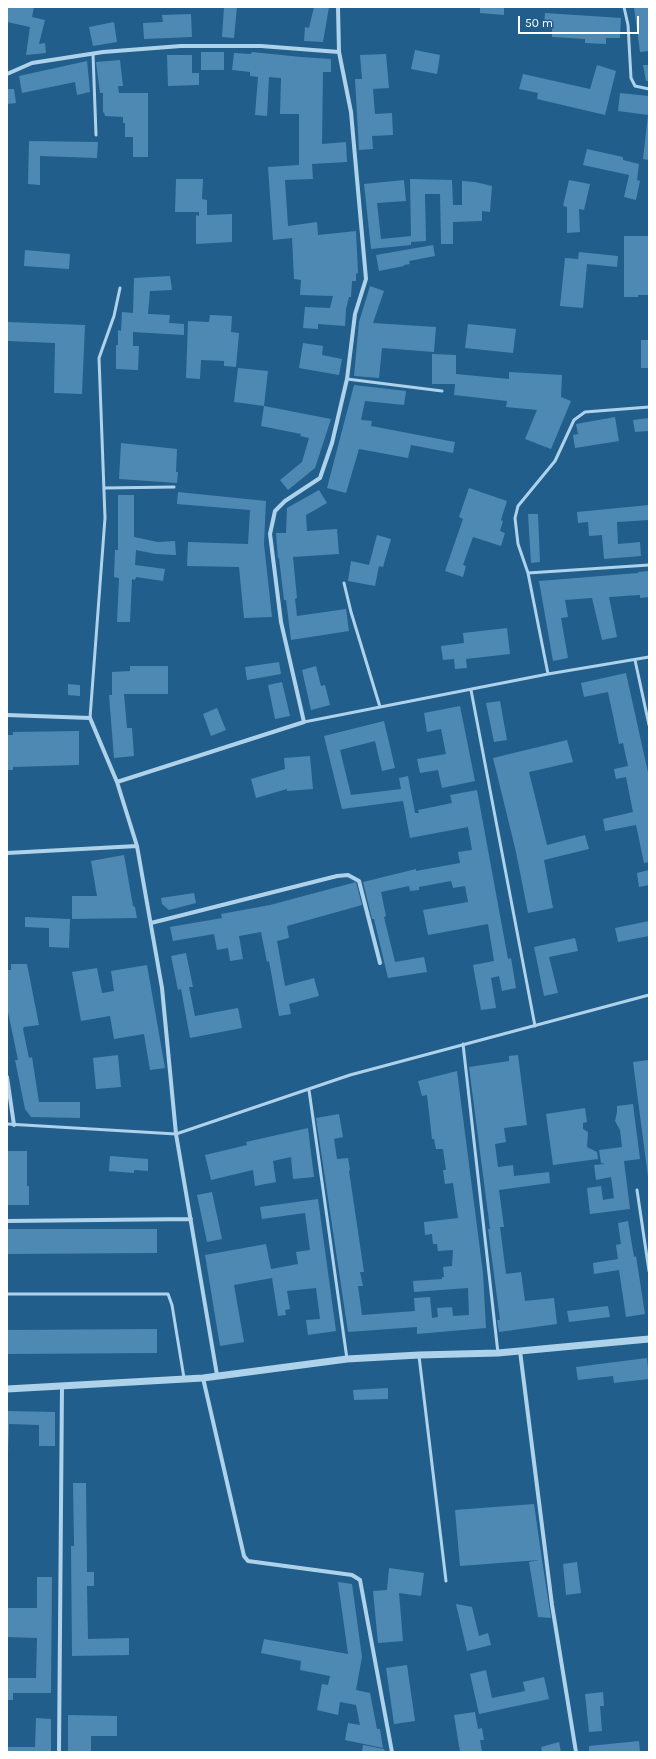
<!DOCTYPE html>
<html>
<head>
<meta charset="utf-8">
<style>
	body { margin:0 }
	#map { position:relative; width:656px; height:1759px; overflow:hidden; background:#215e8b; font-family:Karla,sans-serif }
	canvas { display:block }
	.frame { position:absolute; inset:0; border:8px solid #fff; pointer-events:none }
	.scale { position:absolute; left:518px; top:16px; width:121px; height:18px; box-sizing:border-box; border:2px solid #fff; border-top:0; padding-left:5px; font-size:12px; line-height:14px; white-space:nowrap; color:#fff; -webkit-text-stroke:3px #215e8b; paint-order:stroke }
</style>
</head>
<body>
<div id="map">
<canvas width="656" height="1759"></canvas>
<div class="frame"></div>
<div class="scale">50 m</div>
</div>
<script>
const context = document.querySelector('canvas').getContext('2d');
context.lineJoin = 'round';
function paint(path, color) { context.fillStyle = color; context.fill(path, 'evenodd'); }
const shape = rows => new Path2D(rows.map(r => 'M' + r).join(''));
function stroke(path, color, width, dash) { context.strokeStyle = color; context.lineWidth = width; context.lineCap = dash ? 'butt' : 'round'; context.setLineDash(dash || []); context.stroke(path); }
paint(shape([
	[7,7,34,7,32,17,45,20,39,44,45,43,46,53,26,55,30,27,7,22],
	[224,7,237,7,234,38,222,37],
	[314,7,329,7,323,42,304,41,305,27,309,28],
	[480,7,504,7,504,15,480,13],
	[634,7,649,7,649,51,640,52],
	[545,13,621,18,620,38,606,38,606,44,585,43,585,39,552,37,552,27,544,27],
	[191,14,192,37,144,39,143,23,163,22,162,15],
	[114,22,117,42,93,46,89,27],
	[415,50,440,55,437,74,411,69],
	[201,52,224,52,224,70,201,70],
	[252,52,301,57,331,59,331,72,323,72,322,144,346,142,347,162,312,164,313,179,285,180,288,226,317,222,318,235,356,231,358,273,356,274,356,281,352,281,351,297,349,297,346,309,345,326,318,324,318,329,303,328,305,307,330,308,333,296,300,295,301,280,294,279,292,238,273,240,268,167,299,165,299,114,280,114,281,78,269,77,267,116,255,115,258,77,250,76,250,72,232,70,234,53,251,54],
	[386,54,389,88,373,89,375,114,392,113,393,135,372,136,373,149,359,150,355,79,362,79,360,55],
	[167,55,192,55,192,73,199,73,199,85,168,86],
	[120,60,123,86,118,86,119,93,148,93,148,157,133,157,133,137,125,137,125,123,123,123,123,117,105,116,104,112,103,113,103,93,100,93,96,62],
	[87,61,90,92,77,95,75,82,22,93,19,76],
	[597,65,616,71,605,115,537,99,538,93,519,89,523,74,590,89],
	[643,65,649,65,649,81,646,81],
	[7,89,14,89,16,103,7,104],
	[620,93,649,96,649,160,643,159,648,115,618,111],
	[29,141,98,142,97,158,40,156,40,185,28,184],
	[587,149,623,157,623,160,639,164,637,180,640,181,636,200,624,197,629,175,583,165],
	[176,179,203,179,202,199,207,200,207,215,232,214,232,242,196,244,196,215,199,216,199,212,175,212],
	[410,179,452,180,453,205,462,205,462,181,475,182,492,186,490,212,482,211,482,221,453,222,453,244,441,244,440,194,425,194,426,241,411,242,411,245,371,249,364,184,404,180,406,201,377,203,381,239,411,236],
	[569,180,590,184,584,210,579,209,580,232,567,233,567,207,563,206],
	[624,236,649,236,649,295,638,295,638,297,624,297],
	[433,245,435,256,409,261,410,264,404,265,404,266,379,271,376,255],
	[25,250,70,254,69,269,24,266],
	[579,252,618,256,617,267,587,264,583,308,560,306,565,258,578,259],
	[170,276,172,290,150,291,148,314,170,315,169,323,184,324,184,335,133,332,133,346,139,346,138,370,116,369,116,345,118,345,118,330,121,331,122,312,133,313,134,278],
	[370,286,384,291,373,323,436,327,434,352,382,348,379,378,354,376,359,322],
	[210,315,232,316,231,332,239,333,236,367,224,366,224,361,201,360,200,379,186,378,188,321,209,322],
	[7,322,85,325,82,394,54,393,55,343,7,341],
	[468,324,516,329,513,353,465,348],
	[641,340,649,340,649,368,641,368],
	[303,343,323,346,322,355,342,359,339,375,299,368],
	[432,354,456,355,456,374,509,379,509,372,562,375,561,397,571,401,551,449,525,439,537,410,506,407,507,401,454,395,455,384,432,384],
	[238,368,268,371,264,406,234,402],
	[354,385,406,391,404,405,365,401,361,420,372,421,371,426,455,442,453,453,411,445,408,458,359,449,346,493,327,488],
	[264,406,331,419,315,468,288,490,280,480,302,462,309,438,300,436,301,434,261,426],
	[615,417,619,441,575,448,573,435,578,434,576,424],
	[649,418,649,431,635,432,633,420],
	[121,443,177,449,176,472,178,472,177,483,119,479],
	[469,488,507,501,501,520,503,521,500,531,505,533,501,546,473,537,463,565,466,566,463,577,445,571,463,519,459,517],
	[319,490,327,503,306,515,307,531,337,529,339,554,293,557,297,598,295,599,297,616,346,609,349,631,291,640,286,600,284,600,279,558,278,558,276,533,286,533,287,508],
	[178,492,266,501,264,544,272,617,244,618,239,567,187,566,188,542,248,544,250,510,177,504],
	[118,495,134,495,134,537,158,542,175,541,176,555,156,554,136,550,135,565,165,569,163,581,136,577,135,580,132,579,130,622,117,622,119,578,114,577,115,550,118,550],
	[649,505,649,520,617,522,618,544,640,542,641,556,604,559,602,535,589,536,588,522,578,523,577,512],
	[528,514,538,514,540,562,531,563],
	[377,535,391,539,383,567,379,566,375,586,348,581,351,561,369,565],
	[649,571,649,597,640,598,640,595,609,597,617,637,602,640,592,598,565,600,568,617,561,618,568,658,553,661,539,581,638,573,638,572],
	[507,628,510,654,466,659,467,668,455,669,454,659,443,660,441,646,464,643,463,633],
	[279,662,281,674,247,680,245,667],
	[130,666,168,666,168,694,124,694,127,728,132,728,134,756,114,758,109,695,112,695,112,672,130,671],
	[316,666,321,686,325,685,330,705,311,710,302,670],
	[626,673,649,777,649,862,644,863,636,825,605,831,603,819,633,812,626,777,616,779,614,769,628,766,623,743,619,744,608,692,584,697,581,683],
	[282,682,290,716,275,719,268,685],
	[68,684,80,685,80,696,68,695],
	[500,701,507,740,494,742,486,703],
	[460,706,475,781,442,788,438,770,420,773,417,759,446,754,441,729,427,732,424,713],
	[217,708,226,730,211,736,203,714],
	[384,721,395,768,382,771,375,741,340,750,351,795,401,789,399,778,408,776,415,813,419,813,418,810,452,803,450,795,477,790,508,959,511,958,516,988,502,991,499,976,491,978,496,1008,481,1010,473,965,494,961,488,924,428,935,423,910,468,902,465,886,453,888,451,881,419,887,419,890,410,891,409,886,381,892,386,916,384,917,395,962,424,957,427,972,388,978,374,919,372,919,363,882,416,869,416,871,460,863,458,852,472,850,468,827,410,838,403,801,342,809,324,736],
	[79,731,79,765,13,767,13,770,7,770,7,735,13,735,13,732],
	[567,740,573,762,529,772,547,845,585,835,589,849,544,860,553,908,528,913,516,852,493,758],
	[310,756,313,789,287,791,287,789,256,798,251,779,285,769,284,758],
	[124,855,133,906,135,907,137,918,72,919,72,896,97,896,91,861],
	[649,870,649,885,639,887,637,873],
	[356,882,362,905,287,926,289,938,277,941,285,986,314,978,319,996,289,1004,291,1014,279,1016,269,961,267,962,261,932,239,936,243,959,230,961,228,948,217,950,214,934,173,941,170,927,222,918,221,914,270,905],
	[194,893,196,903,169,910,162,904,161,898],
	[25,917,70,919,69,948,49,947,49,928,25,927],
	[649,921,649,936,618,942,615,928],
	[575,938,578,951,549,957,558,993,544,996,534,947],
	[186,953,193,987,189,987,195,1016,238,1008,242,1028,190,1038,181,989,178,990,171,956],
	[11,964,27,964,39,1025,24,1027,23,1029,29,1058,32,1057,39,1102,80,1102,80,1118,31,1117,25,1109,15,1060,18,1060,7,1007,7,970,11,970],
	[147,965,165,1068,150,1070,144,1034,114,1039,110,1016,81,1021,72,972,97,968,102,993,114,991,111,971],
	[118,1055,121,1087,96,1089,93,1058],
	[518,1055,527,1125,504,1128,506,1142,495,1144,498,1167,513,1165,514,1176,549,1172,550,1183,499,1190,504,1227,500,1227,506,1274,521,1272,525,1301,554,1298,557,1324,499,1332,497,1320,500,1320,488,1229,490,1229,469,1067,509,1061,509,1056],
	[649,1060,649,1177,648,1177,633,1062],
	[457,1071,483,1273,486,1328,417,1334,417,1327,348,1332,316,1118,339,1114,343,1137,334,1139,337,1159,348,1158,350,1170,349,1171,364,1272,360,1272,363,1286,358,1286,362,1315,415,1311,414,1298,430,1297,432,1318,438,1317,437,1308,452,1307,453,1316,469,1315,468,1288,414,1292,413,1281,442,1279,442,1277,444,1277,443,1267,452,1266,453,1250,438,1251,437,1244,433,1244,432,1234,425,1235,424,1222,458,1218,453,1183,445,1184,443,1170,446,1170,443,1149,436,1149,434,1139,432,1139,427,1095,422,1096,418,1081],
	[633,1104,640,1159,624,1161,630,1209,590,1214,587,1188,601,1186,603,1200,614,1198,611,1177,596,1180,594,1165,605,1164,601,1163,599,1150,622,1147,620,1130,615,1121,617,1112,617,1106],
	[585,1108,587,1122,583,1123,583,1129,588,1132,587,1147,597,1152,598,1159,553,1165,546,1114],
	[308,1128,314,1177,293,1179,291,1157,273,1161,276,1182,255,1186,253,1170,211,1180,205,1155,247,1145,246,1142],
	[7,1151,27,1151,27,1186,29,1186,29,1205,7,1205],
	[110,1156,148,1159,148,1171,134,1170,134,1173,109,1171],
	[212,1192,222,1239,207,1242,197,1195],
	[318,1199,336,1331,308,1335,306,1320,320,1319,316,1288,287,1291,290,1309,285,1310,286,1315,278,1316,272,1278,234,1285,244,1342,220,1346,205,1255,266,1244,271,1269,298,1264,296,1252,310,1250,305,1213,262,1219,260,1207],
	[628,1221,634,1257,636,1256,645,1314,626,1317,619,1270,594,1274,593,1263,618,1259,616,1245,621,1244,618,1223],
	[7,1229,157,1229,157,1253,7,1254],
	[608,1306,610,1317,569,1322,567,1311],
	[157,1329,157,1353,7,1354,7,1330],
	[647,1358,649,1379,614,1383,613,1376,578,1380,576,1367],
	[388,1388,388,1399,354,1400,353,1390],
	[7,1411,55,1412,55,1446,39,1446,39,1425,9,1424,8,1453,7,1453],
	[73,1483,86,1483,87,1572,94,1572,94,1586,87,1586,88,1639,129,1638,129,1655,72,1656,71,1546,74,1546],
	[534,1504,542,1560,551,1618,538,1617,529,1562,539,1560,460,1566,455,1510],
	[577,1562,581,1593,566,1595,563,1564],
	[389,1568,424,1573,421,1596,399,1593,403,1641,378,1643,373,1591,387,1590],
	[37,1577,52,1577,51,1693,13,1693,13,1700,7,1700,7,1678,36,1678,37,1638,7,1637,7,1608,37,1608],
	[338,1582,352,1584,362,1657,356,1690,370,1693,377,1729,380,1729,383,1748,345,1740,348,1723,360,1725,356,1705,340,1702,338,1715,317,1710,322,1684,328,1685,330,1676,300,1670,301,1661,261,1653,264,1639,348,1654],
	[456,1604,472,1607,479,1636,488,1633,491,1645,467,1651],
	[407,1665,415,1721,394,1724,386,1668],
	[486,1670,492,1698,525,1691,523,1682,544,1677,549,1699,479,1714,470,1674],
	[603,1692,604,1706,600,1706,602,1731,589,1732,585,1694],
	[475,1712,478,1729,482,1728,484,1740,480,1740,482,1752,460,1752,454,1715],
	[68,1715,117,1716,117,1736,91,1736,91,1752,68,1752],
	[36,1718,51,1719,51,1752,7,1752,7,1747,35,1747],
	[639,1741,640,1752,589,1752,589,1746],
	[559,1742,561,1752,542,1752,541,1747],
	[363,1745,384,1749,385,1752,362,1752]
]), '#4e89b4');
stroke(shape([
	[624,7,628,25,631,78,635,86,649,89],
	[93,54,96,135],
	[347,379,442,391],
	[104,488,174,487],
	[528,573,518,544,515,518,518,506,555,461,574,420,585,412,649,407],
	[344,583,351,612,380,707],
	[635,660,649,725],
	[548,674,528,573,649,565],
	[471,690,535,1026],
	[90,718,105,518,99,358,114,316,120,288],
	[304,722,548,674,649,657],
	[463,1044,498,1353],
	[309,1090,347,1359],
	[7,1124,176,1134,350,1075,649,995],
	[637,1190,649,1271],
	[7,1294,168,1294,172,1305,184,1378],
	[419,1356,446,1581]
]), '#afd2eb', 3);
stroke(shape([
	[7,74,32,63,103,52,181,46,261,46,339,52,338,7],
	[7,715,90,718,117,782],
	[7,853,137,846],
	[151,923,337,876,348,875,359,881,380,963],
	[7,1077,14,1125],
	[7,1221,191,1219],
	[520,1351,552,1605,576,1752],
	[217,1375,176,1134,162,988,137,846,117,782,304,722,281,622,270,534,275,511,285,501,320,478,332,443,347,379,355,314,366,279,351,112,339,52],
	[203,1378,244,1556,248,1561,352,1575,360,1580,392,1752],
	[59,1752,62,1386]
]), '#afd2eb', 4);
stroke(shape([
	[7,1389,203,1378,347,1359,419,1355,498,1353,649,1339]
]), '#afd2eb', 7);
</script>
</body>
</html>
